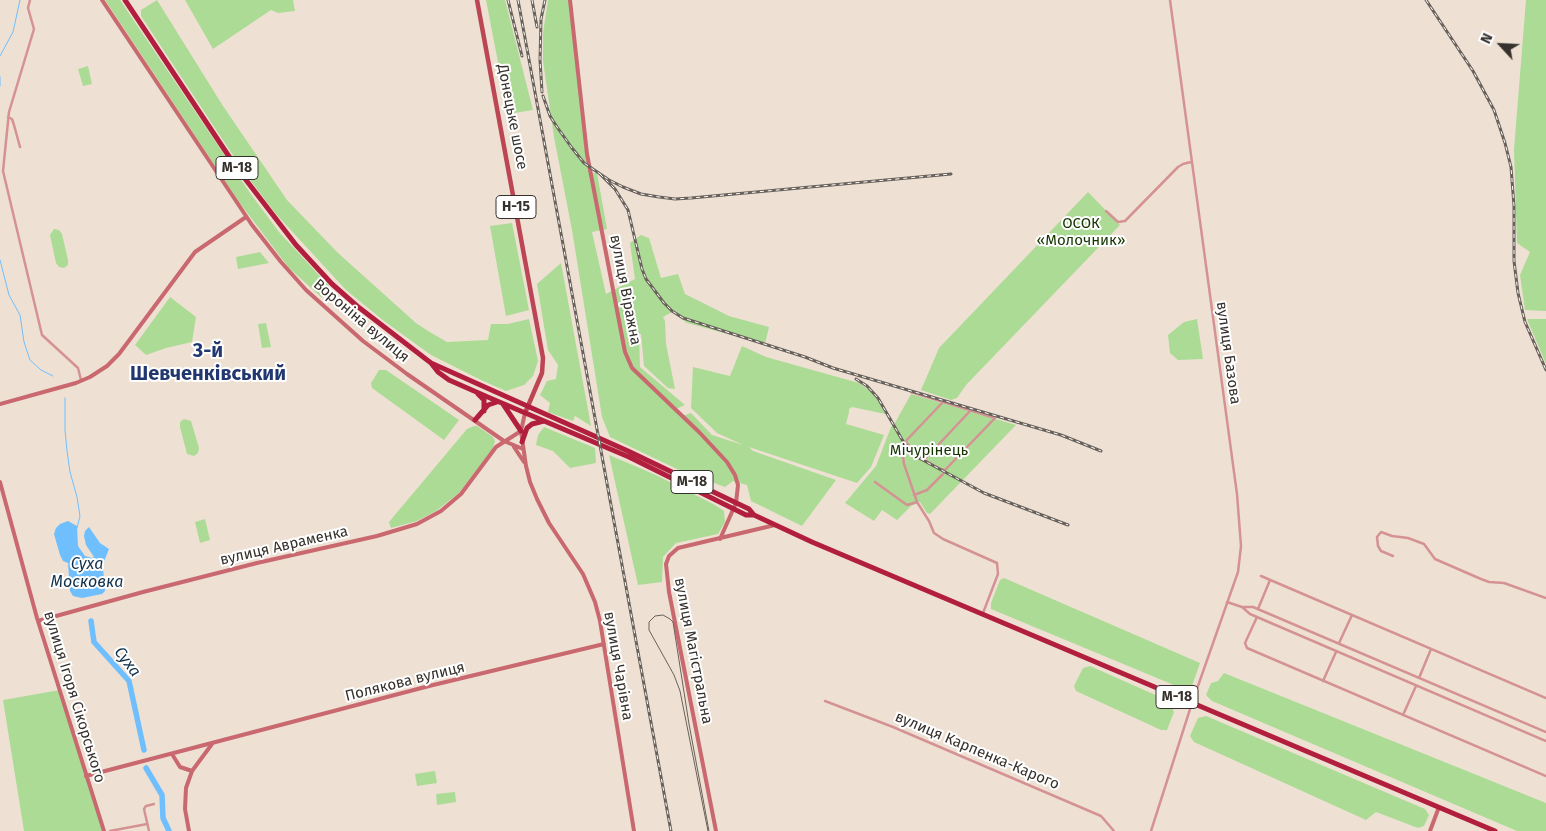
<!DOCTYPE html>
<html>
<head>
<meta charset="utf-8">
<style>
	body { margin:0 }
	#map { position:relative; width:1546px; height:831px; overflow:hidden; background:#eee1d4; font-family:"Fira Sans",sans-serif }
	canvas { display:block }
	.north { position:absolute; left:1476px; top:20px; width:50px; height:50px; -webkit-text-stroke:4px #fff; paint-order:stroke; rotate:295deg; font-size:14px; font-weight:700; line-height:20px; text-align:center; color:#36312c }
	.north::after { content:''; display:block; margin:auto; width:18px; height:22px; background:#36312c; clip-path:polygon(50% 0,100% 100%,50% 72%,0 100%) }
</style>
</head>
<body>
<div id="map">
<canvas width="1546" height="831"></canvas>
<div class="north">N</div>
</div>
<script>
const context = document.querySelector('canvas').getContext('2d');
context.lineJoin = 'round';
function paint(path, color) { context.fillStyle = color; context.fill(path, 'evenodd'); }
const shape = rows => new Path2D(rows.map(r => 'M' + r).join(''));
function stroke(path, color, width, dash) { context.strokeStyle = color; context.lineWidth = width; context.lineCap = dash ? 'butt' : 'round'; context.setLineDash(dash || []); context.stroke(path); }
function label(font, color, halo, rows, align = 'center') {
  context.font = font + ' "Fira Sans",sans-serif'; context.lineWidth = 4; context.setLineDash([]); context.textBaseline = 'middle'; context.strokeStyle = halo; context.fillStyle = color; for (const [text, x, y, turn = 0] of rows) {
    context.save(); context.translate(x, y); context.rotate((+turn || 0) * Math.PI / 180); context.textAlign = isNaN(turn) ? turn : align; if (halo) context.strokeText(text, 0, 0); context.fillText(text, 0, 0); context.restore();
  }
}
paint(shape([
	[105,0,120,0,250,193,279,232,330,287,329,291,324,297,321,297,289,268,239,202],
	[157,0,223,106,287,200,338,253,416,323,428,331,447,342,488,340,491,324,508,324,529,319,538,361,533,376,524,385,506,391,481,380,431,355,384,321,346,290,276,214,244,172,141,16,141,10],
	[185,0,293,0,295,11,278,13,271,10,213,49],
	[486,0,505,0,533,110,508,114],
	[548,0,570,0,590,173,597,173,607,229,592,232,606,294,635,279,630,243,641,235,649,238,661,278,678,274,685,294,729,316,769,327,765,344,687,323,672,312,663,317,665,321,666,344,675,389,668,388,644,366,641,334,639,334,640,367,685,405,676,409,682,416,691,413,712,435,743,445,717,433,691,408,693,367,730,376,742,346,766,357,859,383,873,393,881,405,885,414,852,407,849,409,849,412,846,424,884,435,871,467,857,483,749,447,753,451,836,480,802,526,751,501,747,485,733,481,725,487,677,469,610,437,602,417,572,230,554,137,543,61,543,33],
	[1526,0,1546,0,1546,311,1525,310,1520,275,1530,252,1517,243,1514,149],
	[88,66,92,84,83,86,78,69],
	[1088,192,1120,225,966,385,957,398,951,400,921,390,939,348],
	[512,223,529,310,506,316,490,226],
	[54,229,59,230,62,234,68,260,68,265,64,268,59,267,56,263,50,235],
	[260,252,269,263,238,269,236,257],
	[561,263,591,426,575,416,573,421,548,412,550,403,540,395,547,381,556,379,558,365,548,350,537,284],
	[170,297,196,317,192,342,166,348,146,355,135,345],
	[1197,319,1203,359,1178,360,1170,353,1168,335,1184,322],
	[1527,319,1546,319,1546,364],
	[266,323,271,347,262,348,258,324],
	[379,370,386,370,459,420,444,440,372,388,371,383],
	[911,394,1016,425,930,514,927,513,920,502,911,506,897,520,882,510,874,521,845,503,876,466,891,427,896,421],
	[184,419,191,421,199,448,198,453,194,456,187,454,180,427,180,422],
	[474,426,477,426,493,437,495,441,493,448,459,493,436,511,417,521,391,528,389,522,467,429],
	[544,427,595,448,596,463,570,468,553,451,536,445,538,435],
	[609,455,656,475,715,505,724,511,725,522,718,534,676,543,663,557,662,582,638,585],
	[205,519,210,540,200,543,195,522],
	[1004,578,1200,663,1192,686,1181,688,991,609,991,603,1000,580],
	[1090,666,1169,701,1174,712,1167,730,1161,730,1076,691,1074,686,1083,668],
	[1224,673,1546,803,1546,831,1517,831,1212,701,1206,695,1211,683,1218,681],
	[60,690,104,831,24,831,3,700],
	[1206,716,1425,809,1429,815,1424,826,1418,828,1376,812,1366,820,1194,742,1190,736,1198,718],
	[435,771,437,783,417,786,415,774],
	[455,792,456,802,437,805,436,794]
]), '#acdb95');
paint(shape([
	[68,521,77,526,78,546,85,556,92,558,94,557,86,545,84,536,85,531,89,527,100,543,109,549,105,559,103,568,105,591,102,594,82,598,73,596,70,591,68,563,63,561,60,555,54,534,56,528,60,524]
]), '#6fbefd');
stroke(shape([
	[0,56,13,32,20,0],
	[0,77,0,86],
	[0,260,9,295,20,315,24,342,30,360,41,370,53,376],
	[65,398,65,430,67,451,70,472,77,497,80,516,77,528]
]), '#6fbefd', 1);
stroke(shape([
	[91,621,94,642,129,681,144,750],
	[146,768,162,795,163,818,169,831]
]), '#6fbefd', 5.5);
stroke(shape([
	[30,0,28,8,34,29,9,112,3,171,42,335,78,368,81,380],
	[8,117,12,119,14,125,20,147],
	[1106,211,1118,222,1125,221,1178,167,1183,164,1191,162],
	[943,402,903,444,902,450,904,464,917,502,929,521,934,533,943,539,997,563,998,574,983,613],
	[906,442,919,457,940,469,945,470,995,418,911,392],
	[925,459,970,411],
	[875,482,907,505,917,502],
	[914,495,927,490,943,474],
	[1393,556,1381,551,1378,546,1377,537,1381,532,1392,536,1408,538,1424,544,1435,559,1481,579,1489,582,1504,583,1546,598],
	[1261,576,1546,698],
	[1227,602,1242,607,1253,607,1546,732],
	[1242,607,1250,614,1546,741],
	[1258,609,1270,580],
	[1257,617,1245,643,1247,648,1546,776],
	[1339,643,1352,615],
	[1419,678,1431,649],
	[1323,681,1336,652],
	[825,701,893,727,1101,816,1114,831],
	[1403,715,1416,686],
	[110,831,147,824],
	[149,831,144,809,146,806,154,804],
	[1151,831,1192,703,1238,572,1241,546,1237,494,1170,0]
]), '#d59295', 2.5);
stroke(shape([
	[102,0,252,225,281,262,306,290,363,341,407,374,504,441,523,449],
	[570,0,587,154,625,352,632,368,699,432,727,462,735,475,738,485,736,503,720,539],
	[0,404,76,383,90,377,107,366,119,354,195,252,246,217],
	[525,413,521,431,526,466,530,482,537,499,549,523,583,574,595,602,600,621,634,831],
	[514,447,524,462],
	[0,482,37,618,104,831],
	[38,621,143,592,257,563,377,536,417,524,441,511,461,494,496,447,521,431],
	[172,754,180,767,192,771,186,788,185,809,189,831],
	[192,771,212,744],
	[86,776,429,686,604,644],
	[716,831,669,592,666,564,669,556,678,548,775,525],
	[1430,831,1439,807]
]), '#c9686f', 4);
stroke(shape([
	[477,0,543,358,542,373,525,413]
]), '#bd4654', 4.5);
stroke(shape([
	[125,0,236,167,296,245,332,284,357,306,431,363,438,372,449,380,490,398,629,457,746,515,754,515],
	[431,363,628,451,749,509,754,515,812,542,1495,831],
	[478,394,484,400,484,411],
	[503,404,521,431],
	[475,420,488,405,497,402],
	[522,442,527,428,532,424,544,421]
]), '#b21e3d', 5);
stroke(shape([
	[708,831,680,691,674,675,649,630,649,622,655,616,663,615,670,619,673,622,689,724,709,831]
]), '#69615a', 1);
const rail = shape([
	[508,0,522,56],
	[518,0,671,831],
	[532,0,537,27],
	[1426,0,1473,71,1494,110,1505,143,1511,167,1514,206,1514,261,1518,293,1525,322,1546,370],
	[542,92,540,60,541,19,545,0],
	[543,96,550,116,557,127,572,148,584,163,609,180,623,187,641,194,659,197,675,199,691,198,951,174],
	[600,174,615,189,628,210,642,269,646,279,664,303,672,311,683,318,805,357,833,368,1061,435,1101,451],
	[856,379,867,386,878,398,904,443,919,458,984,493,1068,525]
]);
stroke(rail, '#69615a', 3);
stroke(rail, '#fff', 1, [4]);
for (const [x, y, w] of [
	[237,168,42],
	[516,207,40],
	[692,482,42],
	[1177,697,42]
]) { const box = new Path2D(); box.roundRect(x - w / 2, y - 11.5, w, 23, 4); context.fillStyle = '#fff'; context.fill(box); stroke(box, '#36312c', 1); }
label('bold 14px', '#36312c', null, [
	["М-18",237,168],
	["Н-15",516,207],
	["М-18",692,482],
	["М-18",1177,697]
]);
label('15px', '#36312c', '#fff', [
	["Донецьке шосе",512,117,79],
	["вулиця Віражна",625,290,79],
	["Вороніна вулиця",361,321,40],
	["вулиця Базова",1228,353,82],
	["вулиця Авраменка",284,546,-13],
	["вулиця Магістральна",693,651,79],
	["вулиця Чарівна",618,666,80],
	["Полякова вулиця",405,682,-14],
	["вулиця Ігоря Сікорського",74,697,73],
	["вулиця Карпенка-Карого",977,751,23]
]);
label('15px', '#163600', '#fff', [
	["ОСОК",1081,224],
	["«Молочник»",1081,241],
	["Мічурінець",929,451]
]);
label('italic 16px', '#10314b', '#fff', [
	["Суха",87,565],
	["Московка",87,583],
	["Суха",127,662,53]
]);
label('bold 20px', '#22376f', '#fff', [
	["3-й",208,351],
	["Шевченківський",208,374]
]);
</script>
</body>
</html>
